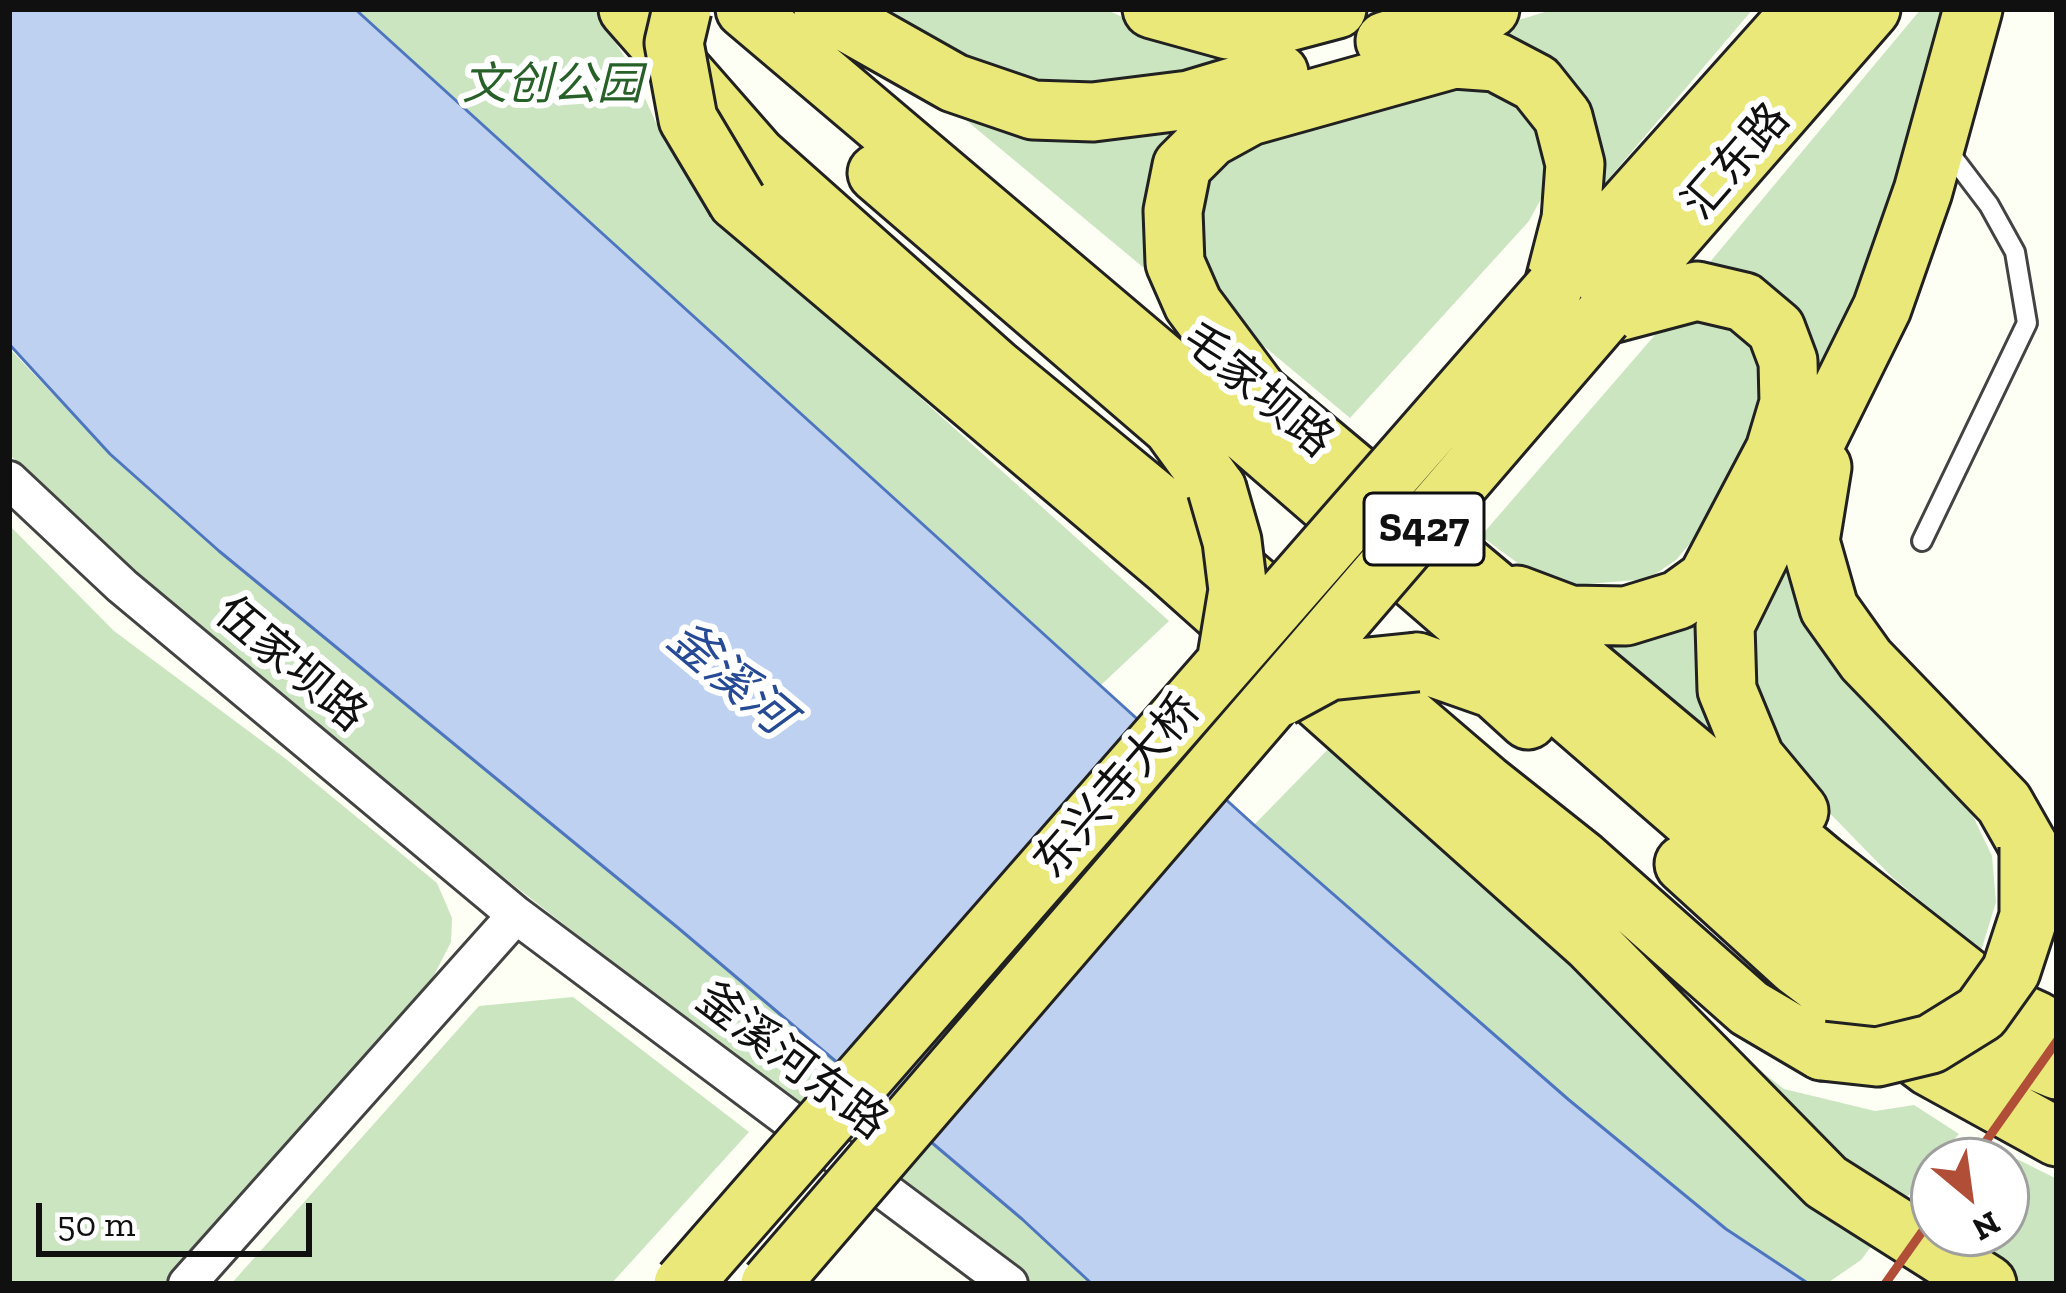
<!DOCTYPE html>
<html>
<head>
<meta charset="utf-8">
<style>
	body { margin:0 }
	#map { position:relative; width:2066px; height:1293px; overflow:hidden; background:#fdfef4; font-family:"Zilla Slab",serif }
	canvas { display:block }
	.frame { position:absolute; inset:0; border:12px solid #101010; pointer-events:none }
	.north { position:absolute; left:1910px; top:1137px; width:120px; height:120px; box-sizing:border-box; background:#fff; border:3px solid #9f9f9f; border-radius:50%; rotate:151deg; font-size:33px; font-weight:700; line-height:48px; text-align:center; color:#101010 }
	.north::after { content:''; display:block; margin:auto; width:42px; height:54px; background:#b14e37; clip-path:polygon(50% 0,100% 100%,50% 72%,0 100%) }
	.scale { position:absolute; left:36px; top:1203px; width:276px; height:54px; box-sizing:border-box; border:6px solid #101010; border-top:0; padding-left:15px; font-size:36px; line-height:42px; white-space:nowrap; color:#101010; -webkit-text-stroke:9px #fff; paint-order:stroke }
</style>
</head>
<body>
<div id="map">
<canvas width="2066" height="1293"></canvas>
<div class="frame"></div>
<div class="north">N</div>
<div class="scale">50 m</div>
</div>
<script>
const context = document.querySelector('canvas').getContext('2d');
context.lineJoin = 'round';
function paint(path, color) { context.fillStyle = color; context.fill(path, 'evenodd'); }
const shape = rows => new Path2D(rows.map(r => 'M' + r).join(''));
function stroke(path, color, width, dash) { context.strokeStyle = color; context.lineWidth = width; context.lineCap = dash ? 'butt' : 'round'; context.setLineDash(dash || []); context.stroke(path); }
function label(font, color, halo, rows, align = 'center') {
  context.font = font + ' "Zilla Slab","Noto Sans SC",serif'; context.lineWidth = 12; context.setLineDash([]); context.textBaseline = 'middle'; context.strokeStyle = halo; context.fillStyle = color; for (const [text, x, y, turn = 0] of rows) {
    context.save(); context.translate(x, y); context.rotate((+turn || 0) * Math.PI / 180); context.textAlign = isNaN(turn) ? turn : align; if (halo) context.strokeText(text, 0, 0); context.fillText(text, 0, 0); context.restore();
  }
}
paint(shape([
	[355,9,594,9,631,67,665,143,695,182,783,245,877,359,1169,621,1101,685],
	[863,9,1105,9,1178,43,1255,54,1170,75,1117,82,1042,82,979,67],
	[1555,9,1753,9,1600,189,1482,31],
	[1921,9,1945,9,1934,36,1895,203,1814,411,1700,274],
	[1436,81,1485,82,1524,106,1544,140,1548,165,1543,195,1529,221,1350,418,1235,322,1191,246,1200,186,1228,148],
	[937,96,1192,116,1169,137,1151,171,1148,199,1156,278],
	[1696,318,1724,323,1742,338,1760,363,1762,426,1704,527,1676,560,1648,579,1575,585,1527,570,1481,536,1661,328],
	[9,348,110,454,219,551,677,927,1022,1219,1092,1284,1027,1284,922,1194,773,1088,199,639,9,454],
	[9,525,114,631,286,759,437,883,452,918,451,942,430,983,163,1284,9,1284],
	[1786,534,1797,604,1814,640,1846,680,1932,765,1970,810,1992,856,1996,902,1981,951,1892,877,1812,795,1753,709,1748,618],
	[1713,594,1731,760,1577,634],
	[1337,740,1784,1089,1875,1111,1914,1105,1959,1134,1934,1161,1861,1260,1826,1284,1809,1284,1726,1229,1569,1100,1254,825],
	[573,997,749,1132,611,1284,231,1284,479,1006],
	[2013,1157,2057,1179,2057,1284,1919,1284,1956,1233,2006,1233,2006,1166]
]), '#cbe5c0');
const water = shape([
	[9,9,355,9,1254,825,1569,1100,1726,1229,1809,1284,1092,1284,1022,1219,677,927,219,551,110,454,9,344,9,9]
]);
paint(water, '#bed1f0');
stroke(water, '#4d76bf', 3);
const service = shape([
	[1922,541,2027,323,2015,252,1989,205,1945,147]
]);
const minor = shape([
	[9,480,122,586,516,915,1009,1284],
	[187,1284,516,915]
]);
const primary = shape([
	[628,9,757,156,995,368,1154,499,1485,783,1582,860,1749,1008,1822,1051],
	[745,9,1228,418,1823,934,1974,1035,2057,1070],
	[823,9,954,83,1033,110,1093,112,1189,100,1279,73],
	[1152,9,1228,30,1288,22,1337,9],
	[1385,41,1490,9],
	[877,173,1172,427,1217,489],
	[737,201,1170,567,1591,943,1826,1182,1987,1284],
	[1558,283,1803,9],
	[1603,316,1871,9],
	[1228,367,1821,863,2002,1005,2037,1021],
	[1257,390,1193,304,1175,263,1173,211,1182,166,1210,138,1250,116,1454,59,1496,62,1536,83,1563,117,1575,164,1571,219,1553,289],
	[1822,467,1810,541,1829,608,1866,660,2004,803,2029,847],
	[1517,595,1570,615,1626,616,1678,600,1707,579,1775,450,1789,403,1788,361,1776,329,1744,302,1697,291,1603,316],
	[1417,662,1494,689,1528,720],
	[1799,811,1755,758,1727,690,1725,625,1882,308,1923,191,1973,9],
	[1684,864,1796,966,1930,1067,2057,1137]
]);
stroke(service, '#434343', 24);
stroke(minor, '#434343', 42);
stroke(primary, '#212121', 63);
stroke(service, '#fff', 18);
stroke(minor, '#fff', 36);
stroke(primary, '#e9e878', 57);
stroke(shape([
	[1972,1161,2057,1041],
	[1885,1284,1934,1215]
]), '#b14e37', 9);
const primaryBridge = shape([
	[682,9,674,43,688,119,737,201],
	[1217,489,1232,541,1238,590,1226,663],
	[1281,697,1329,671,1417,662],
	[1822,1051,1877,1057,1931,1044,1981,1013,2011,971,2029,916,2029,847],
	[683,1284,1553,289],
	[770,1284,1603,316]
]);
stroke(primaryBridge, '#212121', 63, []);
stroke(primaryBridge, '#e9e878', 57);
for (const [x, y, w] of [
	[1424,529,120]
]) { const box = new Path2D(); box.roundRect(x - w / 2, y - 36, w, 72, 9); context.fillStyle = '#fff'; context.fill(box); stroke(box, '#101010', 3); }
label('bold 42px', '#101010', null, [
	["S427",1424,529]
]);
label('italic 45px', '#276128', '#fff', [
	["文创公园",552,86]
]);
label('45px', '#101010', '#fff', [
	["汇东路",1737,162,-49],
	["毛家坝路",1257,391,40],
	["伍家坝路",290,665,40],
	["东兴寺大桥",1118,787,-49],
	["釜溪河东路",791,1062,37]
]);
label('italic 48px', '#264a94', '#fff', [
	["釜溪河",729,679,40]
]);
</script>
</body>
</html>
